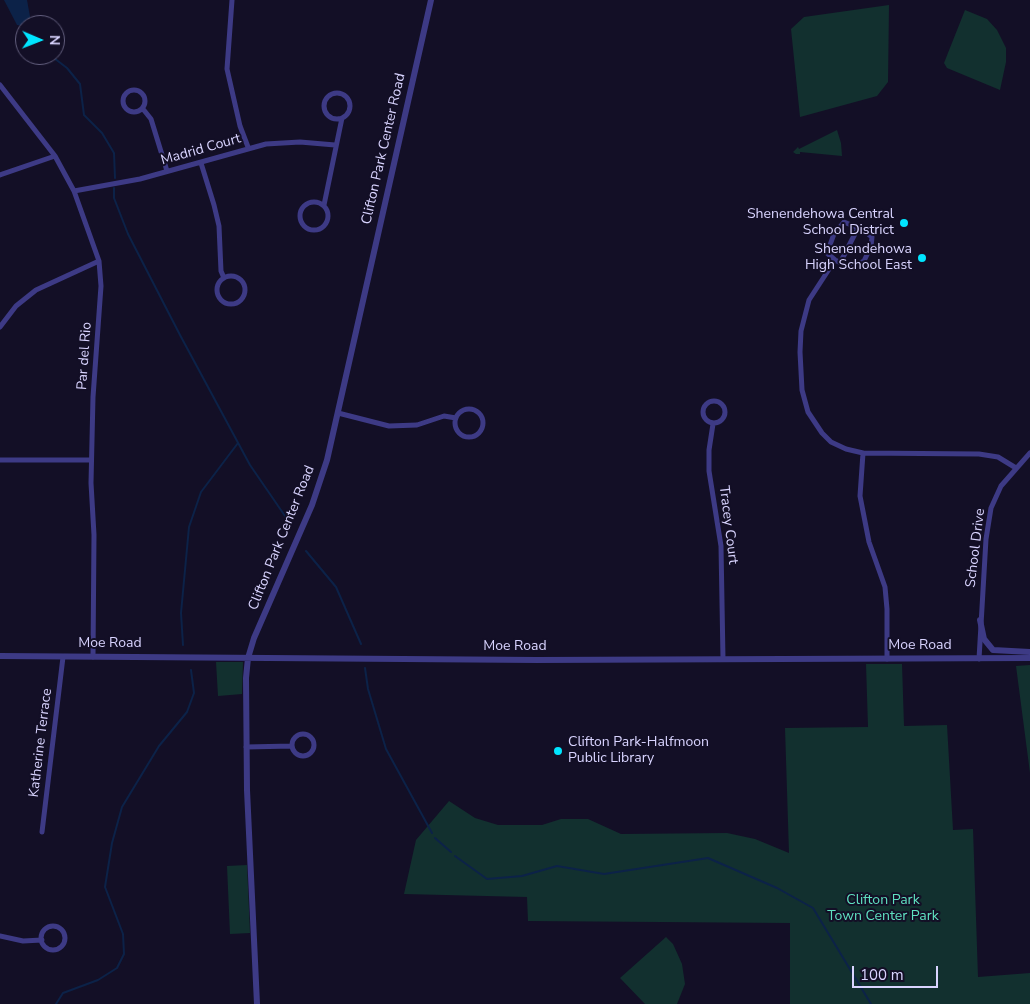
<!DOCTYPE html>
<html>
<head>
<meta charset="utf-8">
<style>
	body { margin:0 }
	#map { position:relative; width:1030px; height:1004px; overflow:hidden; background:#130f26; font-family:"Nunito Sans",sans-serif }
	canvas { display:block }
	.north { position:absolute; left:15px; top:15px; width:50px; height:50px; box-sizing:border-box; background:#130f26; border:1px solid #625e7d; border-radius:50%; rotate:91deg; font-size:14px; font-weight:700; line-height:20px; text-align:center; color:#d9d4ff }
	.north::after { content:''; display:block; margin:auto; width:18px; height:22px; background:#00e5ff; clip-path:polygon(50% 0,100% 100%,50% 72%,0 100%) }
	.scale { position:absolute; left:852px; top:966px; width:86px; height:22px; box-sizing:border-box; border:2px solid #d9d4ff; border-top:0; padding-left:6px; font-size:15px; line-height:18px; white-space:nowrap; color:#d9d4ff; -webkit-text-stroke:4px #130f26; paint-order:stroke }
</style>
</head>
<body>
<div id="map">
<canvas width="1030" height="1004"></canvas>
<div class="north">N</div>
<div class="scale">100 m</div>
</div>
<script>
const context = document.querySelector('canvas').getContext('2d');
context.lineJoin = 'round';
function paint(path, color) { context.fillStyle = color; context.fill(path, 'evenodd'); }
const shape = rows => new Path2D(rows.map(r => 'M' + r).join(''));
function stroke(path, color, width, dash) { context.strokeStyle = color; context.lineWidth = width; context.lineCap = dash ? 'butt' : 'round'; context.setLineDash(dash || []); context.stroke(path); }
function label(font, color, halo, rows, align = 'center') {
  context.font = font + ' "Nunito Sans",sans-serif'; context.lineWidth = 4; context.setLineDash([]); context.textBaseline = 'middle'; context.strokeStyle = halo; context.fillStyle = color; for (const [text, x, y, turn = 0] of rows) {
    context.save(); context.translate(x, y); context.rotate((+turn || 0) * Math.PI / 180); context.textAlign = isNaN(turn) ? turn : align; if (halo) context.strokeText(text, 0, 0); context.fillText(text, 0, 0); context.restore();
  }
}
paint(shape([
	[889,5,888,82,877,96,800,117,791,29,804,17],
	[965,10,987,19,997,30,1006,48,1006,62,1000,90,947,68,944,63],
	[837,130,841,143,842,156,800,152,800,154,796,154,793,152,798,147,799,149],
	[216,662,243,662,242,694,218,696],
	[866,664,902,664,904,726,947,725,953,830,973,829,978,977,1030,973,1030,1004,790,1004,790,923,528,921,527,897,404,894,416,840,449,801,475,818,498,825,542,825,561,819,588,819,621,834,727,833,755,839,789,853,785,728,868,727],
	[1030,665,1030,773,1016,666],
	[247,865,250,933,230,934,227,866],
	[666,937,673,944,682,964,685,984,677,1004,645,1004,620,978]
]), '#12302f');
paint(shape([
	[4,0,27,0,31,22,23,26,17,25]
]), '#0c2248');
stroke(shape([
	[23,26,25,28],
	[50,55,67,68,80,84,84,115,102,133,114,153,115,178],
	[114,188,114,198,128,234,180,335,250,465,285,516],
	[306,551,336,587,361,644],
	[183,645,181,613,189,527,201,492,238,443],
	[365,668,368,689,386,749,432,833],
	[435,838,451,852],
	[455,856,487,879,522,876,557,866,604,874,708,858,777,888,813,908,871,1004],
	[56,1004,63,993,98,980,117,968,124,954,123,934,105,887,112,843,122,807,159,746,187,712,194,693,191,670]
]), '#0c2248', 2);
stroke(shape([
	[232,0,227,69,240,126,248,147],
	[0,85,55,156,74,191,99,261,101,286,93,397,91,483,94,535,93,657],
	'123 101a11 11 0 1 1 22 0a11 11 0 1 1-22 0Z',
	'324 106a13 13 0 1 1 26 0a13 13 0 1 1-26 0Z',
	[143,109,151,119,167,171],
	[201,163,214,205,219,226,221,271,224,278],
	[0,175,55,156],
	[74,191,140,179,266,144,300,142,335,145],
	'300 216a14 14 0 1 1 28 0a14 14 0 1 1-28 0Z',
	[324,205,342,118],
	[844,222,863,230,872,237,871,246,864,261,851,268,835,260,827,253,834,234,844,222],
	[835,260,809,300,801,331,800,352,802,390,808,412,822,433,831,442,846,449,863,453],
	[840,263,858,228],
	'217 290a14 14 0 1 1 28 0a14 14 0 1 1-28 0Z',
	[0,327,16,306,36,290,99,261],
	'703 412a11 11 0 1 1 22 0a11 11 0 1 1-22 0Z',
	'455 423a14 14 0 1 1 28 0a14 14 0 1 1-28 0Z',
	[338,413,389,426,417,425,444,416,456,418],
	[713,424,709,450,709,471,721,546,723,659],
	[0,460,91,460],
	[887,659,887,609,885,587,869,542,860,496,863,453,979,454,998,457,1016,468],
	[979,659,986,539,991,508,1001,486,1030,453],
	'292 745a11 11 0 1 1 22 0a11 11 0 1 1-22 0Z',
	[246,747,292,746],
	[42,832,63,657],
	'41 938a12 12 0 1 1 24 0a12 12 0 1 1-24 0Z',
	[0,936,23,941,42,940]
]), '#3d3a85', 5);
stroke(shape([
	[980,620,984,639,993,650,1030,652],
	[0,656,537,660,1030,658],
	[257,1004,247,790,246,678,248,658,254,638,312,505,327,460,431,0]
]), '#3d3a85', 6);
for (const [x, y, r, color] of [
	[904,223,5,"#00e5ff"],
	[922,258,5,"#00e5ff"],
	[558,751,5,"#00e5ff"]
]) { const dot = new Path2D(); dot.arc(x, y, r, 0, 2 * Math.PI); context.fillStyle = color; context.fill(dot); stroke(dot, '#130f26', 2); }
label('14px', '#d9d4ff', '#130f26', [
	["Clifton Park Center Road",384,149,-77],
	["Madrid Court",201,150,-16],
	["Par del Rio",85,356,-86],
	["Tracey Court",728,525,83],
	["Clifton Park Center Road",282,538,-68],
	["School Drive",976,548,-83],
	["Moe Road",110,644],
	["Moe Road",920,646],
	["Moe Road",515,647],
	["Katherine Terrace",41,743,-83]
]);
label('14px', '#d9d4ff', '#130f26', [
	["Shenendehowa Central",894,215],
	["School District",894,231],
	["Shenendehowa",912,250],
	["High School East",912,266],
	["Clifton Park-Halfmoon",568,743,"left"],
	["Public Library",568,759,"left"]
], 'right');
label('14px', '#5fe0c0', '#130f26', [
	["Clifton Park",883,901],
	["Town Center Park",883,917]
]);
</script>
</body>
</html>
